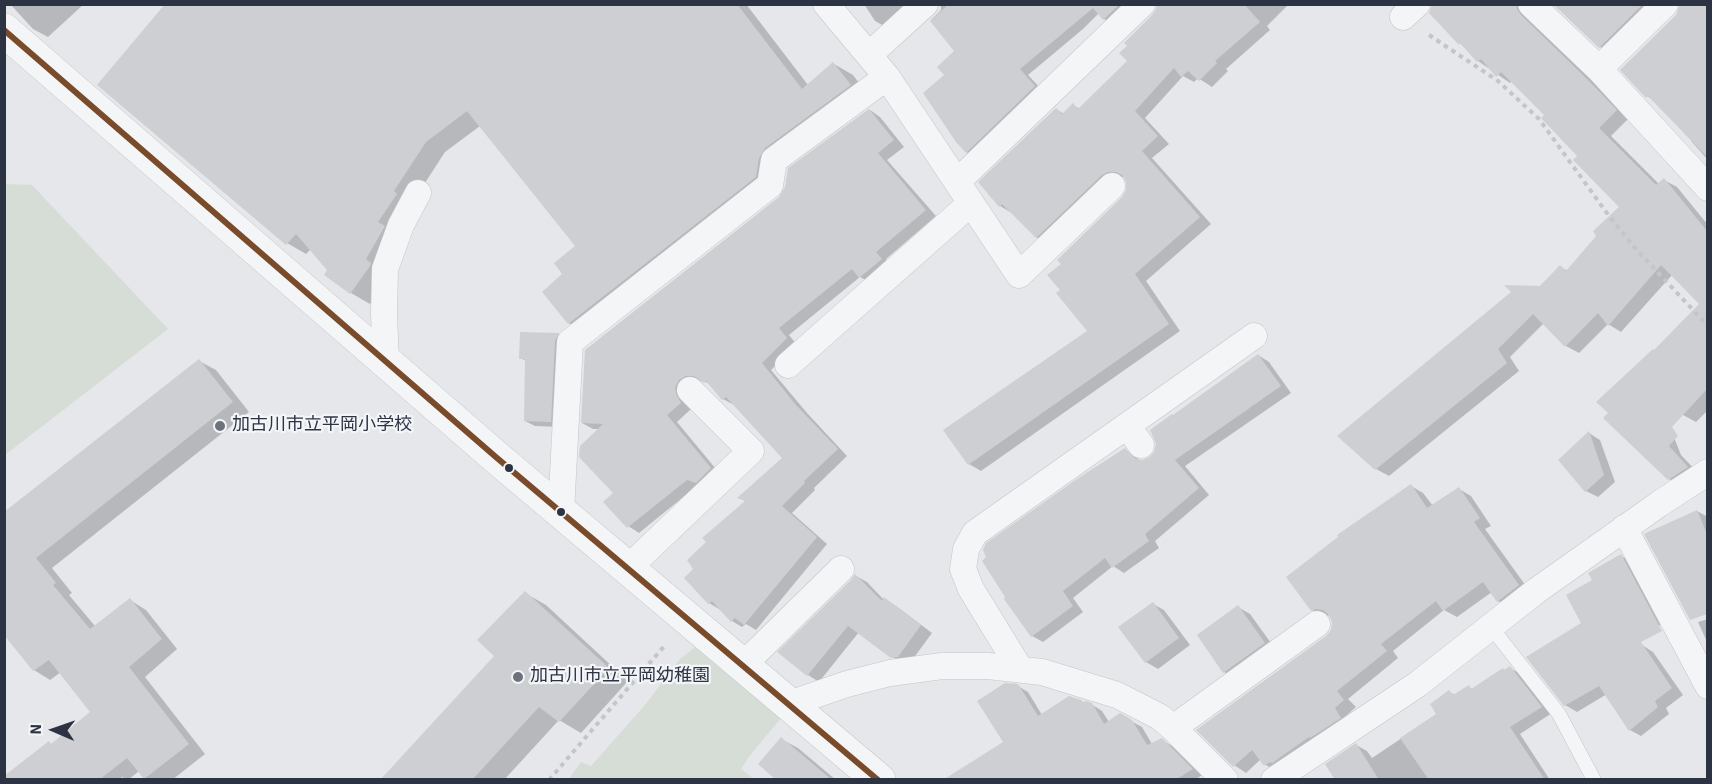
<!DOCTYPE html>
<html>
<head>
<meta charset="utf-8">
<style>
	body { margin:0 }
	#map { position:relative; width:1712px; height:784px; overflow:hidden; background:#e5e7ea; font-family:"Source Sans 3",sans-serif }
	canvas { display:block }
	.frame { position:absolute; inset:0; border:6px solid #2c3342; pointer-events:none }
	.north { position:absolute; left:24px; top:700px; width:60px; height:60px; -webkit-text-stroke:4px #f3f5f8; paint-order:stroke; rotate:272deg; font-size:16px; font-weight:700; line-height:24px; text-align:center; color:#2c3342 }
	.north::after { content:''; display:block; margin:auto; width:21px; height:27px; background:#2c3342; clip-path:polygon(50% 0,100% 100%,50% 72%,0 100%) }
</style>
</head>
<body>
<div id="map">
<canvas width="1712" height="784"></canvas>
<div class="frame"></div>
<div class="north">N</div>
</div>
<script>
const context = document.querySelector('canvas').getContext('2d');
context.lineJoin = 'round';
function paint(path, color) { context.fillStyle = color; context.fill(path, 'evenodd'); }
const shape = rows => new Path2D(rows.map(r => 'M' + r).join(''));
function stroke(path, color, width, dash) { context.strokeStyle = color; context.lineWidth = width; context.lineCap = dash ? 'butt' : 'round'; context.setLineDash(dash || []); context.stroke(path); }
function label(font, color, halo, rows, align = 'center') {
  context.font = font + ' "Source Sans 3","Noto Sans JP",sans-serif'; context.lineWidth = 4.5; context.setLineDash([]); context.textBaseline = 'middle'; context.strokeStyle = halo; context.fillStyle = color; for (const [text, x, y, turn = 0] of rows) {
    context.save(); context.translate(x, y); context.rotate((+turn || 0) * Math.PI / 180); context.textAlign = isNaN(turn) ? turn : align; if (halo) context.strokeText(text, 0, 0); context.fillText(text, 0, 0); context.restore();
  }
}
paint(shape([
	[5,184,32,185,168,329,5,455],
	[698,645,781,718,748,758,741,769,754,779,568,780,581,762,591,766,645,705,680,659]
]), '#d5ddd6');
paint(shape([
	[10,4,84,4,48,37,33,29],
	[168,4,746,4,808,85,834,64,853,75,869,96,588,334,569,323,544,292,564,275,577,246,480,126,445,152,412,203,389,277,370,304,351,293,326,274,329,270,311,249,306,254,287,243],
	[864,4,916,4,884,26,875,21],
	[941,4,1131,4,1114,25,1104,19,1099,13,1083,29,1028,75,1044,92,976,157,966,152,947,75,956,51,931,20,941,10],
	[1189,4,1289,4,1267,26,1270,30,1226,69,1228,71,1212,87,1198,78,1194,82,1183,76,1145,118,1169,144,1152,158,1211,224,1146,281,1180,331,981,471,969,464,945,431,1089,331,1062,291,1063,264,1124,198,1128,191,1126,177,1121,177,1114,181,1048,244,1036,237,1012,213,1000,206,1056,109,1064,114,1073,105,1080,109],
	[1446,4,1531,4,1601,89,1629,118,1611,136,1659,184,1664,180,1677,187,1708,225,1708,410,1696,422,1683,415,1676,403,1663,410,1681,455,1700,475,1682,486,1669,479,1654,351,1701,304,1672,275,1621,332,1608,324,1579,353,1566,346,1544,323,1510,357,1519,371,1389,476,1376,469,1340,436,1541,288,1560,267,1568,271,1622,207,1547,115,1512,81,1510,83,1478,61,1433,16],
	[1555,4,1663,4,1613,54,1600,47],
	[1681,4,1708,4,1708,160,1691,141,1692,139,1656,102,1647,96],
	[870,110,880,117,904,147,887,160,936,216,886,259,891,266,871,283,860,277,789,335,797,345,771,370,807,413,847,456,814,488,815,490,792,513,827,544,756,630,746,624,742,627,732,621,719,609,709,603,747,502,740,498,785,458,734,405,723,399,713,386,704,381,697,381,691,409,677,422,721,475,698,485,639,533,628,526,615,493,600,429,593,429,582,423,780,198],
	[558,334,567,339,560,427,535,426,525,421,527,361,520,358],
	[1258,355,1269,362,1291,393,1185,466,1209,495,1155,541,1159,548,1124,573,1113,566,1073,598,1083,612,1043,642,1032,636,1125,450,1141,461,1150,459],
	[199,361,216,370,249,412,52,568,72,593,69,595,95,626,130,600,146,610,177,649,145,677,205,754,172,780,148,780,139,771,128,780,122,777,119,780,4,780,52,745,92,712,61,672,50,680,34,670,4,514],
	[1589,433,1600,440,1615,482,1598,497,1586,491,1560,460],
	[1411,486,1423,493,1433,506,1459,489,1471,496,1491,526,1485,529,1531,593,1511,608,1498,601,1492,592,1457,617,1444,610,1393,651,1398,658,1348,699,1356,707,1346,716,1352,725,1278,772,1266,765,1261,759,1246,773,1234,765,1332,631,1333,623,1329,615,1325,617,1312,610],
	[1697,511,1708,517,1708,595,1695,605],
	[1621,556,1632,562,1664,622,1627,650,1642,645,1653,652,1683,695,1666,708,1669,714,1641,736,1630,730,1607,694,1577,712,1565,705,1528,657,1583,624,1594,580],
	[856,576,867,582,884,600,896,606,932,633,910,663,904,663,892,657,859,632,819,682,808,675],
	[525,593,546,605,628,681,581,733,559,720,504,780,382,780,496,656],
	[1153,604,1164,610,1190,645,1158,669,1146,662,1120,628],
	[1238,607,1250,614,1276,650,1236,679,1224,672],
	[1708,619,1708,644,1698,622],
	[1510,668,1522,675,1552,713,1520,734,1550,780,1337,780,1356,745,1367,751,1372,758,1438,714,1449,692,1455,695,1469,687,1474,690],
	[1018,686,1028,692,1042,715,1085,703,1091,704,1102,711,1109,722,1131,721,1142,727,1152,744,1162,740,1172,746,1202,775,1195,780,966,780,1005,743],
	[781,739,798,748,836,780,779,780]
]), '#0003');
paint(shape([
	[165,4,737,4,802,89,833,62,851,85,765,148,759,158,756,177,568,324,542,292,562,274,554,263,575,246,467,111,426,142,394,191,397,194,378,222,385,226,366,259,371,263,370,266,350,294,324,275,327,270,296,234,286,245,97,85],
	[949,4,1120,4,1103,20,1093,8,1020,69,1035,86,966,153,956,142,923,93,944,75,937,67,954,51,930,21],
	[1157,4,1244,4,1260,22,1215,61,1217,63,1199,81,1188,71,1181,77,1174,68,1135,111,1158,136,1142,151,1200,217,1135,274,1169,324,968,465,943,430,1087,331,1056,293,1060,290,1047,275,1061,264,1057,260,1122,197,1126,190,1126,182,1122,175,1116,172,1108,172,1102,175,1036,238,1002,204,999,207,978,182,1056,108,1062,114,1073,103,1078,109,1127,61,1119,53,1127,46,1124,43,1152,15,1156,9],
	[1432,4,1516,4,1517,9,1521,15,1588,80,1617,110,1599,128,1656,185,1664,178,1707,231,1707,389,1672,427,1678,436,1669,446,1688,467,1668,480,1603,418,1608,413,1596,402,1653,349,1654,350,1699,304,1661,265,1608,326,1598,313,1565,347,1533,314,1498,349,1507,363,1375,470,1337,436,1511,292,1504,285,1540,286,1560,265,1566,271,1596,236,1593,231,1619,207,1573,160,1577,156,1541,118,1544,115,1501,72,1496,77,1481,59,1477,62,1460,43,1459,45,1429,13],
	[1553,4,1643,4,1599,48],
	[1680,4,1707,4,1707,157,1648,96,1646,98,1620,70,1676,15],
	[869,109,894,140,878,153,926,210,876,252,882,259,859,278,852,269,779,328,787,338,762,363,796,405,838,449,804,481,805,483,782,506,817,537,744,625,735,618,731,622,712,601,708,604,684,578,693,569,687,560,706,542,702,538,745,501,737,498,782,458,726,397,722,400,706,381,704,383,694,376,686,376,679,380,675,387,676,394,681,403,667,415,711,468,696,483,687,480,627,528,603,502,613,493,579,457,580,446,603,424,581,423,585,350,779,197,785,187,788,168],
	[520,332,559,333,555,341,551,422,524,421,525,359,519,359],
	[1258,354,1281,386,1175,460,1199,488,1145,534,1149,541,1112,568,1105,558,1063,591,1073,606,1031,637,1004,599,1005,597,982,561,986,557,983,550,986,543,1077,479,1125,448,1136,459,1142,460,1149,457,1154,452,1156,444,1150,430,1172,414,1173,415],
	[199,359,233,402,36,558,56,583,53,585,90,629,130,598,162,639,129,667,189,744,144,779,127,758,99,780,4,780,4,776,49,741,51,744,90,712,49,660,33,671,4,635,4,512],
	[1589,431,1604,475,1585,492,1558,460],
	[1411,484,1427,508,1459,487,1480,518,1474,522,1519,585,1497,602,1483,582,1443,611,1436,601,1381,644,1387,651,1337,691,1344,700,1335,708,1341,718,1310,738,1309,737,1272,763,1270,762,1264,766,1252,750,1233,767,1196,730,1326,636,1331,630,1332,622,1329,615,1323,610,1316,609,1311,611,1286,577,1338,537,1337,535],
	[1697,510,1707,534,1707,614,1690,620,1644,534],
	[1621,554,1662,631,1641,642,1672,688,1655,701,1658,707,1629,731,1599,686,1564,706,1526,657,1581,623,1566,595,1592,580,1588,573],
	[855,574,882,601,884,597,921,625,898,657,891,658,848,626,807,676,777,652,851,580],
	[525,591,609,668,559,722,539,707,472,780,380,780,494,656,477,640],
	[1153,602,1179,638,1145,663,1118,627],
	[1238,605,1265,643,1223,673,1197,635],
	[1510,666,1542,707,1510,727,1545,780,1429,780,1400,738,1436,714,1430,704,1449,690,1453,695,1469,685,1471,689,1503,668,1504,670],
	[1005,683,1018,684,1038,716,1069,696,1081,700,1083,702,1086,701,1092,703,1104,724,1120,713,1132,720,1147,745,1162,738,1193,769,1175,780,943,780,1003,742,977,701],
	[781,737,832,780,776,780,758,764],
	[1356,743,1379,780,1335,780,1325,764]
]), '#cdcfd2');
const service = shape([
	[1491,627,1559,714,1594,780]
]);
const minor = shape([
	[826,4,887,77,1019,275,1112,186],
	[1531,4,1599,69,1708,188],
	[1403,17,1417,4],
	[869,55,925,4],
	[1599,69,1665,4],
	[957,182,1142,4],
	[386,361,384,314,385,269,401,225,418,193],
	[788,365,971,203],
	[1127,426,1141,445],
	[561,512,570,342,770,185,774,160,887,77],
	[1624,528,1708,686],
	[628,568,751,451,690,390],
	[743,665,841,569],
	[1020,669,971,589,963,569,966,549,975,533,1254,336],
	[789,704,847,684,890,673,942,666,988,666,1042,672,1117,695,1160,717,1173,728,1225,780],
	[1173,728,1317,624],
	[1274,780,1418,684,1536,591,1659,504,1708,472]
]);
const tertiary = shape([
	[4,30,497,458,879,780]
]);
stroke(service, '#c3c5c8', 15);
stroke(minor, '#c3c5c8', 27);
stroke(tertiary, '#c3c5c8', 34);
stroke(shape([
	[1429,35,1498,81,1539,119,1609,216,1635,248,1708,326],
	[549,780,666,644]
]), '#c4c5c9', 4, [4.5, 4.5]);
stroke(service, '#f4f5f6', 14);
stroke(minor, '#f4f5f6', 26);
stroke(tertiary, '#f4f5f6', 33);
stroke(shape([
	[4,30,497,458,878,780]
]), '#7a4b2a', 6);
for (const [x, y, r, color] of [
	[220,426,6,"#6d727d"],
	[509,468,5,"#2c3342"],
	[561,512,5,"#2c3342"],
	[518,677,6,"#6d727d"]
]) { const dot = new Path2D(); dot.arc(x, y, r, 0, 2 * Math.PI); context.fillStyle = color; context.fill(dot); stroke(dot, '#f3f5f8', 2); }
label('18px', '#2c3342', '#f3f5f8', [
	["加古川市立平岡小学校",232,426],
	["加古川市立平岡幼稚園",530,677]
], 'left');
</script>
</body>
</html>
